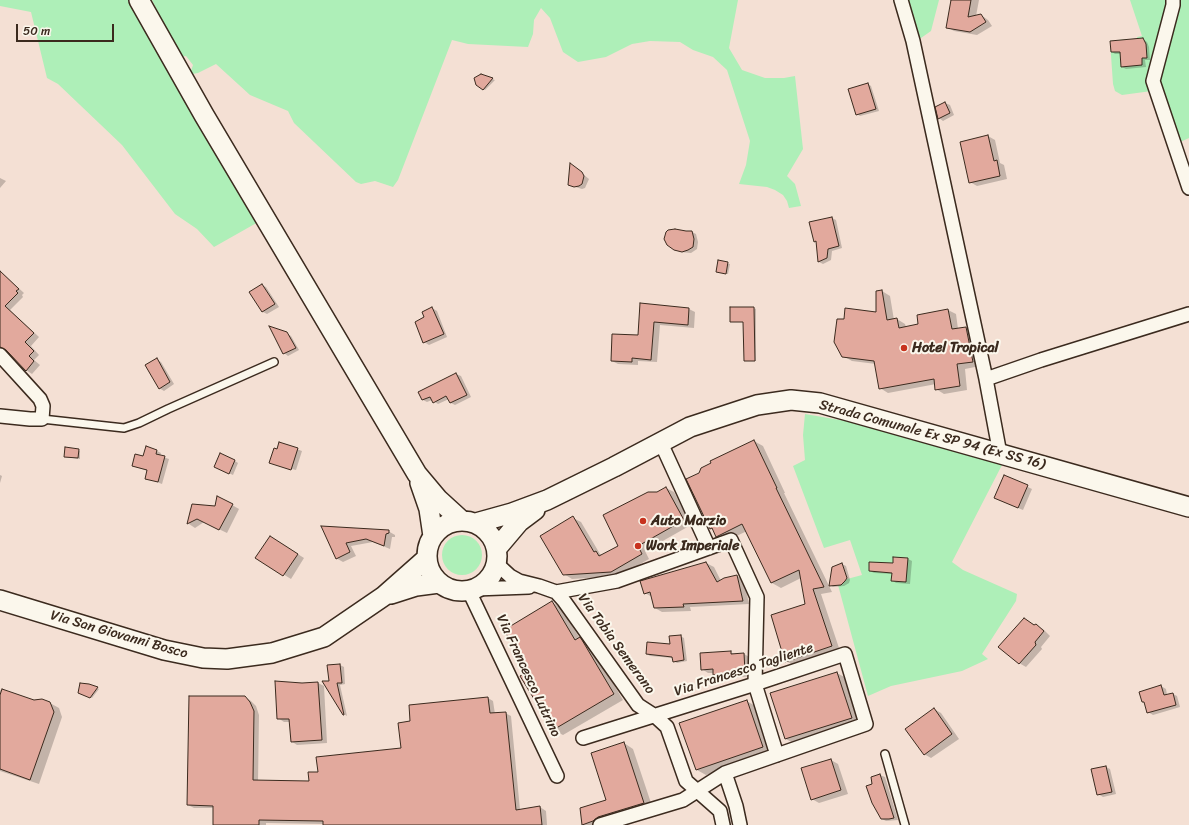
<!DOCTYPE html>
<html>
<head>
<meta charset="utf-8">
<style>
	body { margin:0 }
	#map { position:relative; width:1189px; height:825px; overflow:hidden; background:#f4e0d4; font-family:Sriracha,sans-serif }
	canvas { display:block }
	.scale { position:absolute; left:16px; top:24px; width:98px; height:18px; box-sizing:border-box; border:2px solid #3b2a1e; border-top:0; padding-left:5px; font-size:12px; line-height:14px; white-space:nowrap; color:#3b2a1e; -webkit-text-stroke:3px #fbf7ec; paint-order:stroke }
</style>
</head>
<body>
<div id="map">
<canvas width="1189" height="825"></canvas>
<div class="scale">50 m</div>
</div>
<script>
const context = document.querySelector('canvas').getContext('2d');
context.lineJoin = 'round';
function paint(path, color) { context.fillStyle = color; context.fill(path, 'evenodd'); }
const shape = rows => new Path2D(rows.map(r => 'M' + r).join(''));
function stroke(path, color, width, dash) { context.strokeStyle = color; context.lineWidth = width; context.lineCap = dash ? 'butt' : 'round'; context.setLineDash(dash || []); context.stroke(path); }
function label(font, color, halo, rows, align = 'center') {
  context.font = font + ' Sriracha,sans-serif'; context.lineWidth = 4; context.setLineDash([]); context.textBaseline = 'middle'; context.strokeStyle = halo; context.fillStyle = color; for (const [text, x, y, turn = 0] of rows) {
    context.save(); context.translate(x, y); context.rotate((+turn || 0) * Math.PI / 180); context.textAlign = isNaN(turn) ? turn : align; if (halo) context.strokeText(text, 0, 0); context.fillText(text, 0, 0); context.restore();
  }
}
paint(shape([
	[0,0,131,0,158,55,260,221,214,247,197,229,175,214,122,145,58,84,47,78,31,12,0,6],
	[152,0,738,0,729,48,742,70,765,78,784,78,795,76,803,149,787,176,795,184,801,206,789,208,787,201,783,195,775,190,767,187,739,184,746,165,750,141,727,70,713,57,693,50,680,42,650,41,632,44,606,57,578,62,563,52,550,18,541,8,534,20,533,34,528,47,468,44,452,40,398,180,393,187,375,181,361,184,356,182,294,123,288,111,250,95,216,64,198,73,192,74,191,71,193,65,186,56,180,57],
	[893,0,939,0,931,31,921,38,904,34],
	[1130,0,1189,0,1189,138,1178,143,1159,90,1122,95,1115,91,1113,84,1110,41,1128,39,1138,46,1137,37,1142,36],
	[805,414,869,425,1003,463,952,562,963,570,1017,594,1016,601,982,654,988,659,962,671,891,686,868,696,838,585,841,585,847,579,862,575,850,540,824,548,793,466,805,460,803,435],
	'442 555a20 20 0 1 1 40 0a20 20 0 1 1-40 0Z'
]), '#aeefb8');
paint(shape([
	[952,0,979,0,976,16,981,15,988,20,992,26,977,35,954,31,947,27],
	[1143,39,1147,42,1149,47,1150,60,1145,60,1146,67,1126,69,1122,67,1122,54,1115,54,1112,52],
	[481,75,495,80,485,90,479,87],
	[868,84,871,86,879,111,860,116,857,114],
	[945,103,950,105,954,115,943,121,939,118],
	[988,136,995,140,1000,163,1004,165,1007,179,977,186,970,182],
	[574,167,589,179,585,188,582,189,569,185],
	[0,178,6,181,0,188],
	[832,218,836,220,842,248,832,251,831,260,823,264,819,262,817,243,814,241],
	[692,232,696,234,698,242,697,249,691,253,680,252,675,249],
	[719,262,730,264,728,274,717,272],
	[0,271,24,293,22,295,23,297,10,310,39,337,31,346,39,355,34,360,40,365,32,374,26,370,8,350,0,347],
	[262,285,266,287,279,307,267,314,263,312,251,292],
	[882,291,890,296,894,320,897,319,905,324,906,327,920,325,948,310,956,314,958,329,966,328,974,332,980,366,965,369,967,390,944,394,936,389,936,384,888,393,880,388,876,364,852,361,843,356,844,321,877,313],
	[641,304,689,309,695,312,694,328,660,325,657,362,638,361,638,365,618,364,612,361,639,336],
	[432,308,437,311,447,337,429,345,424,342,420,319,425,317],
	[754,308,756,309,756,361,747,361,745,360,744,322,731,321],
	[286,333,291,336,299,350,288,356,284,353],
	[157,360,161,362,174,384,164,391,159,388],
	[456,374,461,376,471,397,455,405,451,403,449,399,438,404,432,400,427,402,423,400,419,392],
	[754,441,763,446,785,493,784,493,832,592,821,594,840,651,795,666,786,661,806,605,801,578,781,588,772,583,747,531,726,541,717,536,714,530,711,528,700,474],
	[280,443,302,451,296,470,270,463,278,450],
	[78,450,80,451,80,459,65,457],
	[157,451,161,453,160,456,169,459,162,484,146,478,148,471,133,466,144,457],
	[235,461,238,463,233,475,220,469],
	[0,475,2,476,0,483],
	[1005,476,1032,489,1023,510,999,500],
	[666,488,674,492,691,525,645,551,649,559,619,576,572,579,564,574,573,518,581,522,600,554,603,555,620,547,657,493],
	[193,505,216,508,232,505,239,509,227,533,204,522,195,528,189,524],
	[322,527,388,531,395,535,395,537,392,537,390,549,373,542,351,546,356,556,343,562,336,558],
	[277,541,304,558,291,579,257,558],
	[908,559,912,561,910,584,896,583,892,580,893,574,874,573,870,571],
	[706,563,714,567,721,581,737,576,744,580,749,604,690,607,691,611,662,612,655,608,652,597,645,593],
	[842,564,846,566,850,580,849,583,844,586,833,587,830,585],
	[552,602,561,608,579,637,589,643,623,700,563,735,553,730,529,672],
	[1024,619,1043,629,1050,636,1041,647,1042,649,1026,667,1019,663],
	[680,636,684,638,687,661,677,663,674,661,673,658,650,656,647,654,671,645],
	[730,652,734,654,744,654,751,658,752,676,721,679,714,675,714,673,708,673,702,669],
	[340,665,344,667,345,684,340,685,347,716,344,714,328,666],
	[837,673,846,678,861,723,795,744,786,739],
	[318,683,324,686,327,743,297,745,291,741,290,722,284,722,278,718,302,684],
	[80,684,97,688,99,689,92,698,81,694],
	[1161,686,1166,689,1167,695,1173,694,1177,696,1180,707,1153,715,1148,712,1146,703,1143,702],
	[0,690,34,701,50,703,59,708,62,717,39,784,0,771],
	[245,697,251,701,256,706,259,715,258,782,310,782,319,773,402,749,411,722,488,698,493,701,495,714,505,713,511,716,520,810,540,807,546,811,547,825,324,825,324,824,266,823,266,825,214,825,214,808,194,808,188,805],
	[746,701,756,706,772,752,706,775,697,770],
	[934,709,941,713,959,739,931,758,924,754],
	[624,743,633,749,653,809,604,825,583,825,608,800],
	[831,760,838,764,848,794,819,803,812,799],
	[1106,767,1110,769,1116,794,1103,797,1098,794],
	[880,775,885,777,898,820,886,821,882,819,873,785]
]), '#0003');
const building = shape([
	[951,0,971,0,968,17,981,14,986,22,970,32,946,28,951,0],
	[1143,38,1146,44,1147,58,1142,58,1142,65,1121,67,1120,52,1111,52,1110,41,1143,38],
	[481,74,493,78,483,90,476,85,474,78,481,74],
	[868,83,876,109,856,115,848,89,868,83],
	[945,102,950,113,938,119,935,107,945,102],
	[988,135,994,161,997,160,1000,176,969,183,960,142,988,135],
	[570,163,582,172,584,176,582,184,579,186,574,187,568,185,570,163],
	[832,217,839,246,828,249,827,258,818,262,816,241,814,242,809,222,832,217],
	[675,229,686,231,692,231,694,239,693,247,688,250,682,252,674,250,667,245,664,239,666,232,668,230,675,229],
	[718,260,728,262,726,274,716,272,718,260],
	[0,271,19,289,16,291,18,293,5,306,34,333,25,342,34,351,29,356,34,361,26,371,6,350,0,347,0,271],
	[262,284,275,304,262,312,249,292,262,284],
	[882,290,887,320,897,318,899,328,918,324,917,315,948,309,952,329,966,327,973,362,957,364,960,386,935,390,934,379,879,389,874,361,842,357,834,342,837,319,844,319,845,308,876,312,876,291,882,290],
	[640,303,689,308,688,325,654,322,651,360,632,358,632,362,611,361,612,334,638,335,640,303],
	[432,307,444,334,423,343,415,322,424,317,422,312,432,307],
	[730,307,754,307,755,361,744,361,743,322,730,322,730,307],
	[269,326,287,332,296,348,283,354,269,326],
	[157,358,170,382,159,389,145,365,157,358],
	[456,373,467,395,450,403,446,396,433,403,430,397,422,400,418,392,456,373],
	[754,440,777,488,776,488,824,587,813,589,832,646,785,662,771,615,805,604,799,570,771,583,742,524,716,537,712,528,710,529,686,479,699,473,701,468,711,463,710,461,754,440],
	[279,442,298,448,291,470,269,463,274,448,277,449,279,442],
	[146,446,157,450,156,454,165,456,158,482,145,479,147,470,132,466,135,454,143,456,146,446],
	[65,447,79,449,78,458,64,457,65,447],
	[220,453,235,460,229,474,214,467,220,453],
	[1004,475,1028,485,1018,508,994,498,1004,475],
	[666,487,684,520,638,546,642,554,611,572,563,575,540,536,573,516,594,552,596,551,599,556,618,546,603,515,648,492,657,492,666,487],
	[217,496,233,504,219,530,197,519,187,524,192,504,215,506,217,496],
	[321,526,389,530,389,533,386,534,384,546,366,539,346,543,350,552,336,559,321,526],
	[270,536,298,554,283,576,255,558,270,536],
	[893,557,908,558,906,582,891,581,892,573,869,571,869,562,893,563,893,557],
	[706,562,717,582,724,578,737,575,743,601,683,604,684,607,654,608,650,592,644,594,640,581,706,562],
	[842,563,847,578,845,581,841,585,829,586,832,567,842,563],
	[552,601,575,640,580,637,582,640,614,694,553,730,520,676,528,671,504,630,552,601],
	[1024,618,1034,625,1036,624,1044,631,1035,642,1036,645,1019,664,998,647,1024,618],
	[681,635,684,660,673,662,672,657,646,654,647,642,670,644,669,636,681,635],
	[731,651,731,654,744,653,745,672,713,675,713,669,701,670,700,653,731,651],
	[340,664,342,683,337,683,344,715,343,715,322,681,329,681,327,665,340,664],
	[837,672,852,718,785,739,770,693,837,672],
	[275,681,302,683,318,682,322,740,291,742,289,719,277,719,275,681],
	[80,683,89,684,98,687,90,698,78,693,80,683],
	[1161,685,1164,695,1173,693,1176,705,1147,713,1144,702,1142,702,1139,692,1161,685],
	[2,689,34,700,42,699,50,702,54,712,30,780,0,769,0,695,2,689],
	[189,696,245,696,250,702,254,711,253,780,309,781,308,772,318,772,316,757,401,748,398,723,410,721,409,705,488,697,490,713,506,712,516,810,540,806,542,825,323,825,323,821,259,820,259,825,213,825,213,806,187,805,189,696],
	[747,700,763,747,696,770,679,723,747,700],
	[934,708,952,734,924,755,905,729,934,708],
	[624,742,644,803,598,817,593,821,582,825,580,808,606,800,591,753,624,742],
	[831,759,841,790,811,800,801,768,831,759],
	[1106,766,1112,792,1097,795,1091,769,1106,766],
	[880,774,894,818,889,819,881,819,872,803,866,786,872,784,871,777,880,774]
]);
paint(building, '#e2a99d');
stroke(building, '#3b2a1e', 1);
const lane = shape([
	[42,419,124,428,139,423,168,409,274,362],
	[885,754,905,825]
]);
const street = shape([
	[901,0,913,41,986,379],
	[1173,0,1173,5,1153,81,1189,188],
	[0,355,40,399,43,406,42,419,30,419,0,416],
	[661,443,709,548],
	[1000,454,986,379,1041,360,1189,314],
	[497,564,510,576,519,581,539,586,556,592,564,601,638,705,655,716,667,727,686,781,720,811,723,825],
	[475,589,529,587],
	[469,591,557,776],
	[556,592,617,581,731,540,757,597,755,684,777,755],
	[583,738,755,684,845,654,866,724,725,773,683,800,600,825],
	[725,773,736,806,740,825]
]);
const secondary = shape([
	[139,0,204,115,417,474,438,499,461,520],
	[420,483,429,509,433,536],
	'427 556a35 35 0 1 1 70 0a35 35 0 1 1-70 0Z',
	[476,523,512,513,547,500,614,467,690,427,757,405,791,400,820,403,1189,507],
	[497,548,519,522,535,510],
	[391,594,416,586,439,583],
	[0,600,164,650,203,658,227,659,272,653,324,637,384,596,427,558]
]);
stroke(lane, '#3b2a1e', 10);
stroke(street, '#3b2a1e', 16);
stroke(secondary, '#3b2a1e', 22);
stroke(lane, '#fbf7ec', 7);
stroke(street, '#fbf7ec', 13);
stroke(secondary, '#fbf7ec', 19);
for (const [x, y, r, color] of [
	[904,348,4,"#c8321e"],
	[643,521,4,"#c8321e"],
	[638,546,4,"#c8321e"]
]) { const dot = new Path2D(); dot.arc(x, y, r, 0, 2 * Math.PI); context.fillStyle = color; context.fill(dot); stroke(dot, '#fbf7ec', 1.5); }
label('bold 14px', '#3b2a1e', '#fbf7ec', [
	["Hotel Tropical",912,348],
	["Auto Marzio",651,521],
	["Work Imperiale",646,546]
], 'left');
label('14px', '#3b2a1e', '#fbf7ec', [
	["Strada Comunale Ex SP 94 (Ex SS 16)",932,435,15],
	["Via San Giovanni Bosco",119,635,16],
	["Via Tobia Semerano",616,644,54],
	["Via Francesco Tagliente",744,670,-18],
	["Via Francesco Lutrino",528,676,65]
]);
</script>
</body>
</html>
